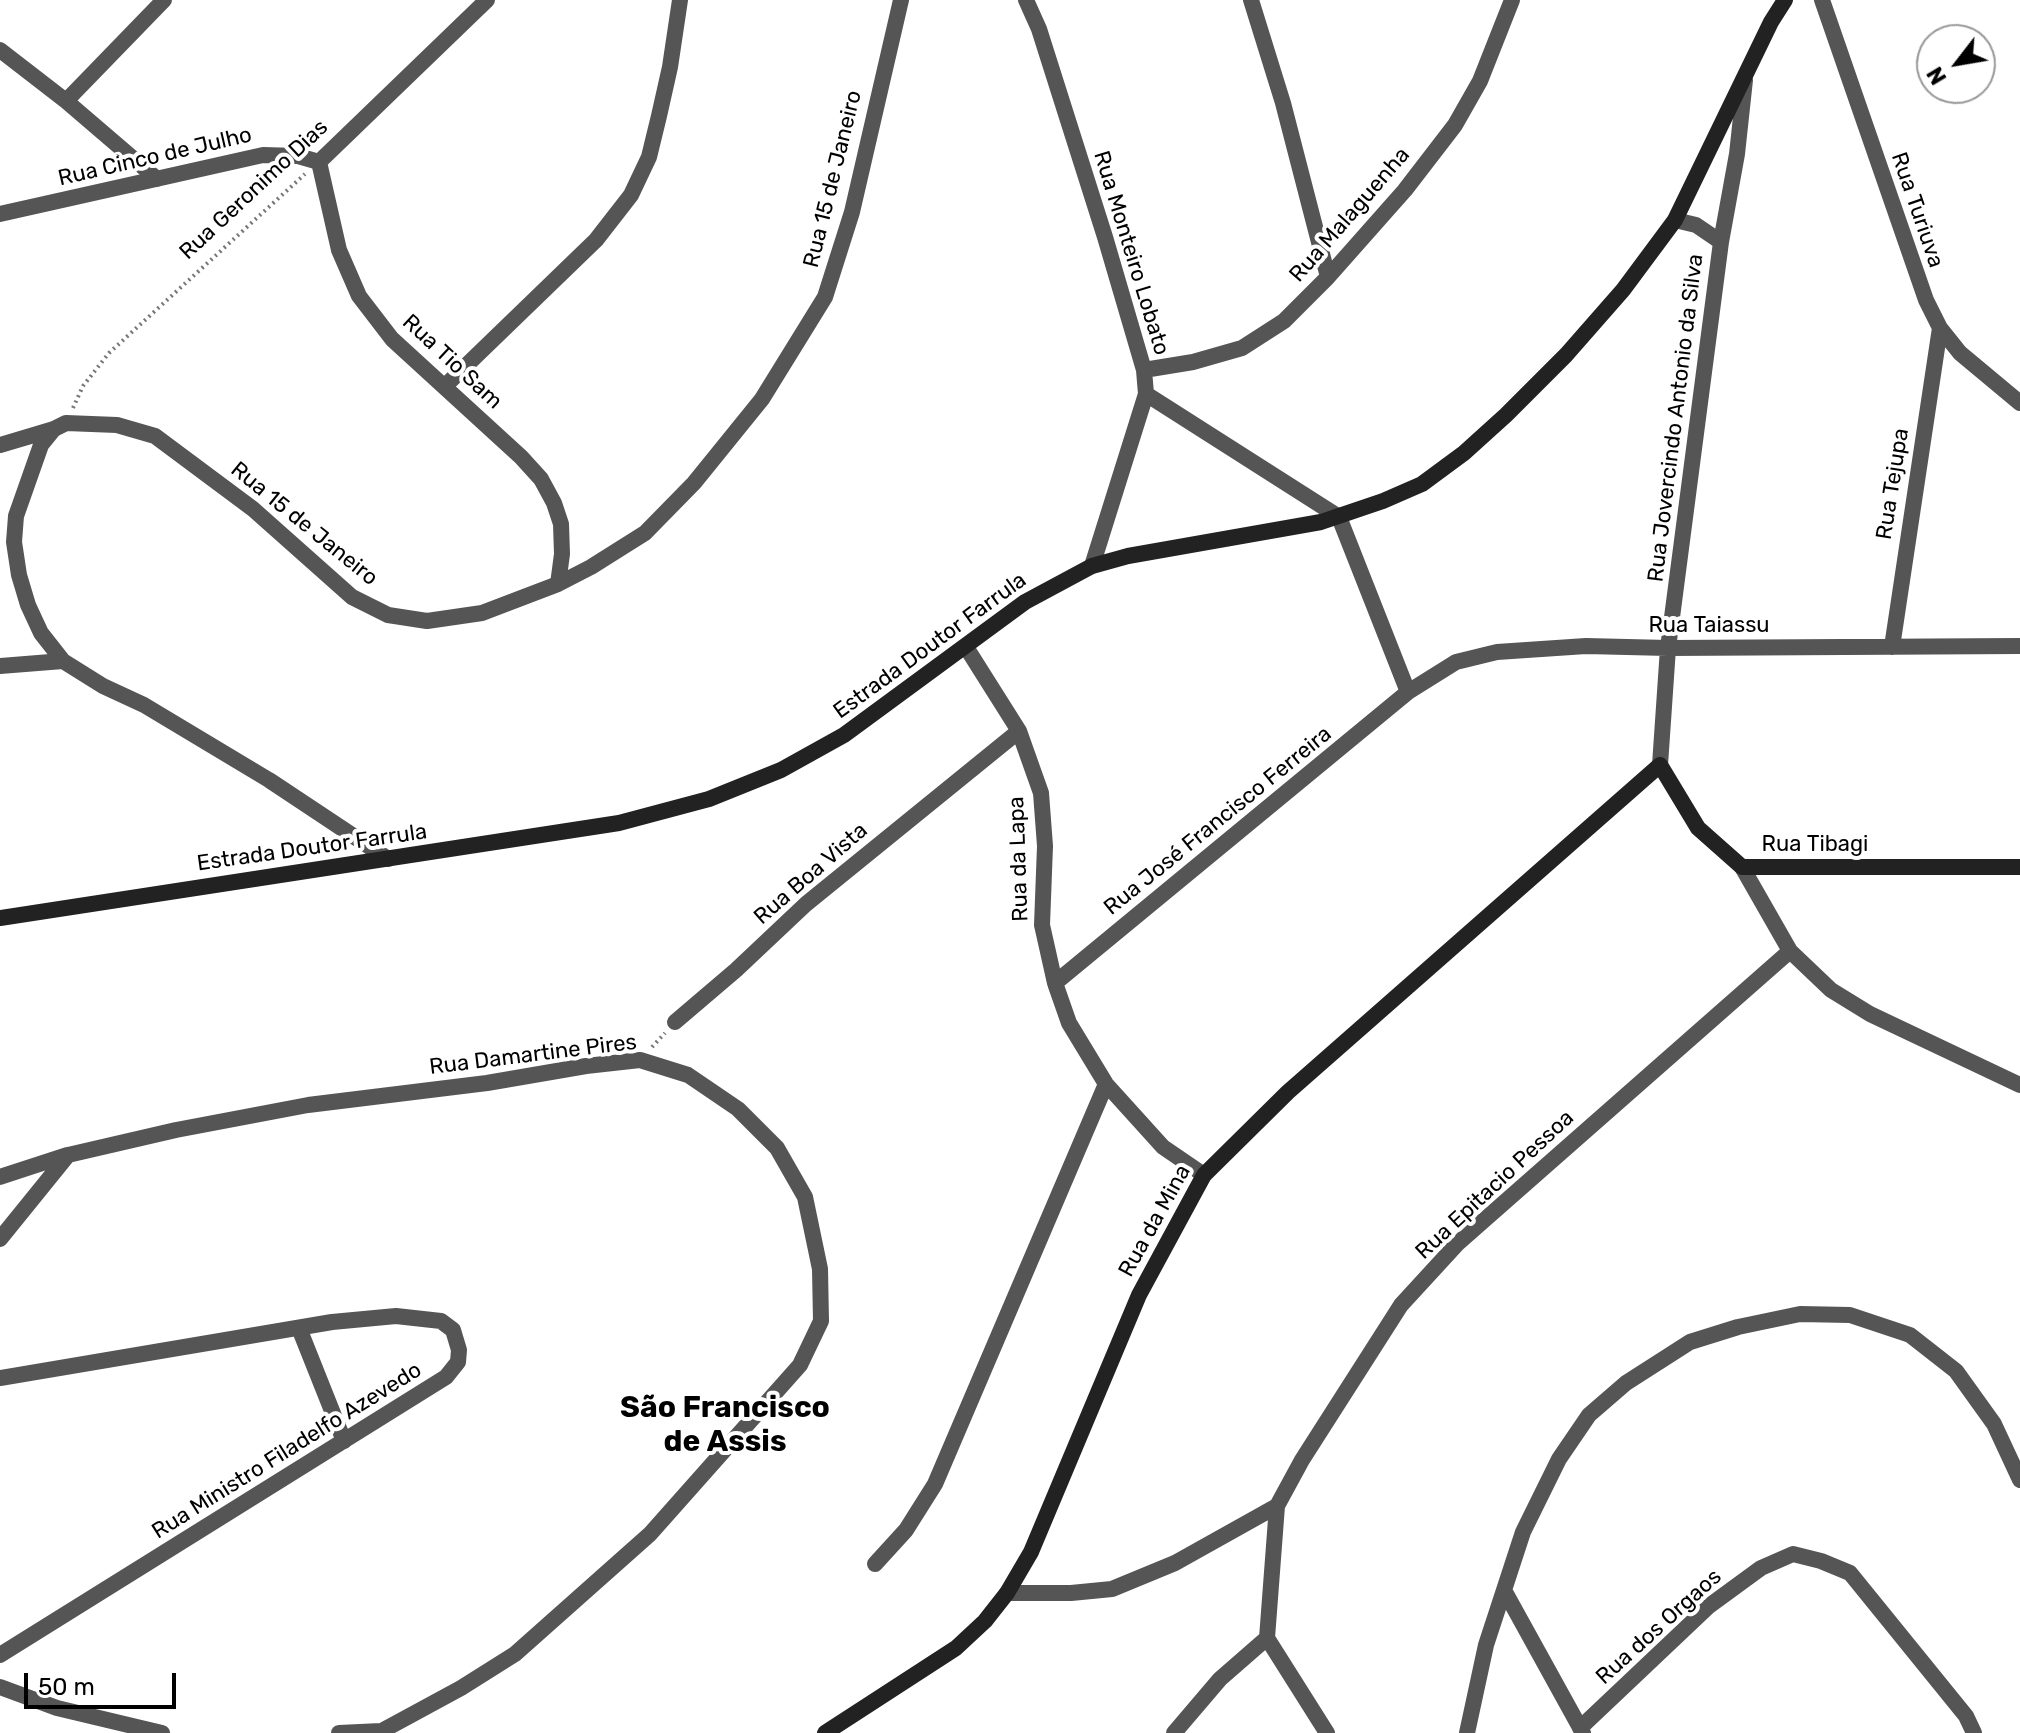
<!DOCTYPE html>
<html>
<head>
<meta charset="utf-8">
<style>
	body { margin:0 }
	#map { position:relative; width:2020px; height:1733px; overflow:hidden; background:#fff; font-family:Rubik,sans-serif }
	canvas { display:block }
	.north { position:absolute; left:1916px; top:24px; width:80px; height:80px; box-sizing:border-box; background:#fff; border:2px solid #999; border-radius:50%; rotate:239deg; font-size:22px; font-weight:700; line-height:32px; text-align:center; color:#000 }
	.north::after { content:''; display:block; margin:auto; width:28px; height:36px; background:#000; clip-path:polygon(50% 0,100% 100%,50% 72%,0 100%) }
	.scale { position:absolute; left:24px; top:1673px; width:152px; height:36px; box-sizing:border-box; border:4px solid #000; border-top:0; padding-left:10px; font-size:24px; line-height:28px; white-space:nowrap; color:#000; -webkit-text-stroke:6px #fff; paint-order:stroke }
</style>
</head>
<body>
<div id="map">
<canvas width="2020" height="1733"></canvas>
<div class="north">N</div>
<div class="scale">50 m</div>
</div>
<script>
const context = document.querySelector('canvas').getContext('2d');
context.lineJoin = 'round';
const shape = rows => new Path2D(rows.map(r => 'M' + r).join(''));
function stroke(path, color, width, dash) { context.strokeStyle = color; context.lineWidth = width; context.lineCap = dash ? 'butt' : 'round'; context.setLineDash(dash || []); context.stroke(path); }
function label(font, color, halo, rows, align = 'center') {
  context.font = font + ' Rubik,sans-serif'; context.lineWidth = 8; context.setLineDash([]); context.textBaseline = 'middle'; context.strokeStyle = halo; context.fillStyle = color; for (const [text, x, y, turn = 0] of rows) {
    context.save(); context.translate(x, y); context.rotate((+turn || 0) * Math.PI / 180); context.textAlign = isNaN(turn) ? turn : align; if (halo) context.strokeText(text, 0, 0); context.fillText(text, 0, 0); context.restore();
  }
}
stroke(shape([
	[73,408,83,386,109,353,305,174],
	[652,1047,665,1033]
]), '#777', 4, [2, 4]);
stroke(shape([
	[1026,0,1039,29,1105,237,1144,370,1146,394,1092,566],
	[1251,0,1283,103,1328,277],
	[1822,0,1926,300,1940,328,1960,353,2020,403],
	[0,50,66,101,157,179],
	[66,101,164,0],
	[319,162,339,250,359,296,392,339,521,457,541,479,554,503,561,524,562,554,558,584],
	[319,162,487,0],
	[0,214,263,155,298,156,319,162],
	[1675,220,1696,225,1721,242],
	[1144,370,1193,362,1242,348,1284,321,1328,277,1405,190,1455,125,1480,81,1512,0],
	[445,386,596,240,631,195,649,157,659,116,670,67,680,0],
	[1146,394,1339,517,1408,692],
	[0,445,54,429],
	[966,647,1019,731,1041,793,1045,846,1042,925,1055,983,1069,1023,1106,1084,1163,1147,1204,1175],
	[1892,647,1940,328],
	[0,666,63,661],
	[1660,765,1668,648,1721,242,1737,154,1745,80],
	[388,859,269,780,144,705,103,686,63,661,41,633,28,605,19,575,14,542,16,516,41,445,54,429,66,423,117,425,155,436,253,509,352,597,388,615,427,621,482,613,558,584,591,567,645,533,694,483,762,399,825,297,852,212,901,0],
	[1742,867,1790,951,1831,990,1870,1014,2020,1085],
	[1055,983,1408,692,1456,662,1497,652,1586,646,1668,648,2020,646],
	[675,1022,736,970,806,904,1019,731],
	[0,1177,67,1155],
	[0,1239,68,1155,176,1130,308,1105,487,1083,586,1066,640,1060,688,1075,738,1109,777,1148,805,1197,820,1269,821,1321,800,1365,650,1534,515,1654,461,1688,378,1733],
	[299,1328,344,1441],
	[0,1378,332,1322,396,1316,441,1321,453,1330,459,1350,458,1362,446,1377,0,1655],
	[875,1564,906,1530,935,1484,1106,1084],
	[1504,1590,1583,1733],
	[1007,1593,1071,1593,1112,1589,1175,1563,1277,1506],
	[1267,1638,1277,1506,1302,1460,1401,1305,1457,1244,1790,951],
	[1267,1638,1327,1733],
	[0,1687,57,1708,162,1733],
	[1580,1728,1709,1606,1761,1568,1793,1554,1821,1561,1850,1573,1966,1716,1974,1733],
	[339,1733,381,1731],
	[1174,1733,1220,1679,1267,1638],
	[1467,1733,1486,1645,1523,1532,1559,1459,1589,1415,1626,1383,1690,1342,1738,1327,1800,1314,1850,1315,1910,1335,1956,1371,1994,1424,2020,1480]
]), '#555', 16);
stroke(shape([
	[0,918,619,823,709,799,781,770,844,735,1025,602,1092,566,1128,556,1321,522,1383,501,1422,484,1464,453,1506,415,1566,355,1623,290,1675,220,1771,22,1785,0],
	[825,1733,956,1648,985,1621,1007,1593,1031,1552,1139,1295,1204,1175,1288,1092,1660,765,1698,828,1742,867,2020,867]
]), '#222', 16);
label('22px', '#000', '#fff', [
	["Rua Cinco de Julho",155,157,-13],
	["Rua 15 de Janeiro",833,179,-76],
	["Rua Geronimo Dias",254,190,-43],
	["Rua Turiuva",1917,210,71],
	["Rua Malaguenha",1350,215,-49],
	["Rua Monteiro Lobato",1131,253,73],
	["Rua Tio Sam",452,362,43],
	["Rua Jovercindo Antonio da Silva",1676,418,-83],
	["Rua Tejupa",1893,484,-81],
	["Rua 15 de Janeiro",304,524,39],
	["Rua Taiassu",1709,626],
	["Estrada Doutor Farrula",930,646,-36],
	["Rua José Francisco Ferreira",1218,821,-39],
	["Rua Tibagi",1815,845],
	["Estrada Doutor Farrula",312,848,-8],
	["Rua da Lapa",1019,859,-92],
	["Rua Boa Vista",811,874,-41],
	["Rua Damartine Pires",533,1055,-7],
	["Rua Epitacio Pessoa",1495,1185,-43],
	["Rua da Mina",1155,1221,-61],
	["Rua Ministro Filadelfo Azevedo",287,1451,-32],
	["Rua dos Orgaos",1659,1627,-42]
]);
label('bold 30px', '#000', '#fff', [
	["São Francisco",725,1408],
	["de Assis",725,1442]
]);
</script>
</body>
</html>
